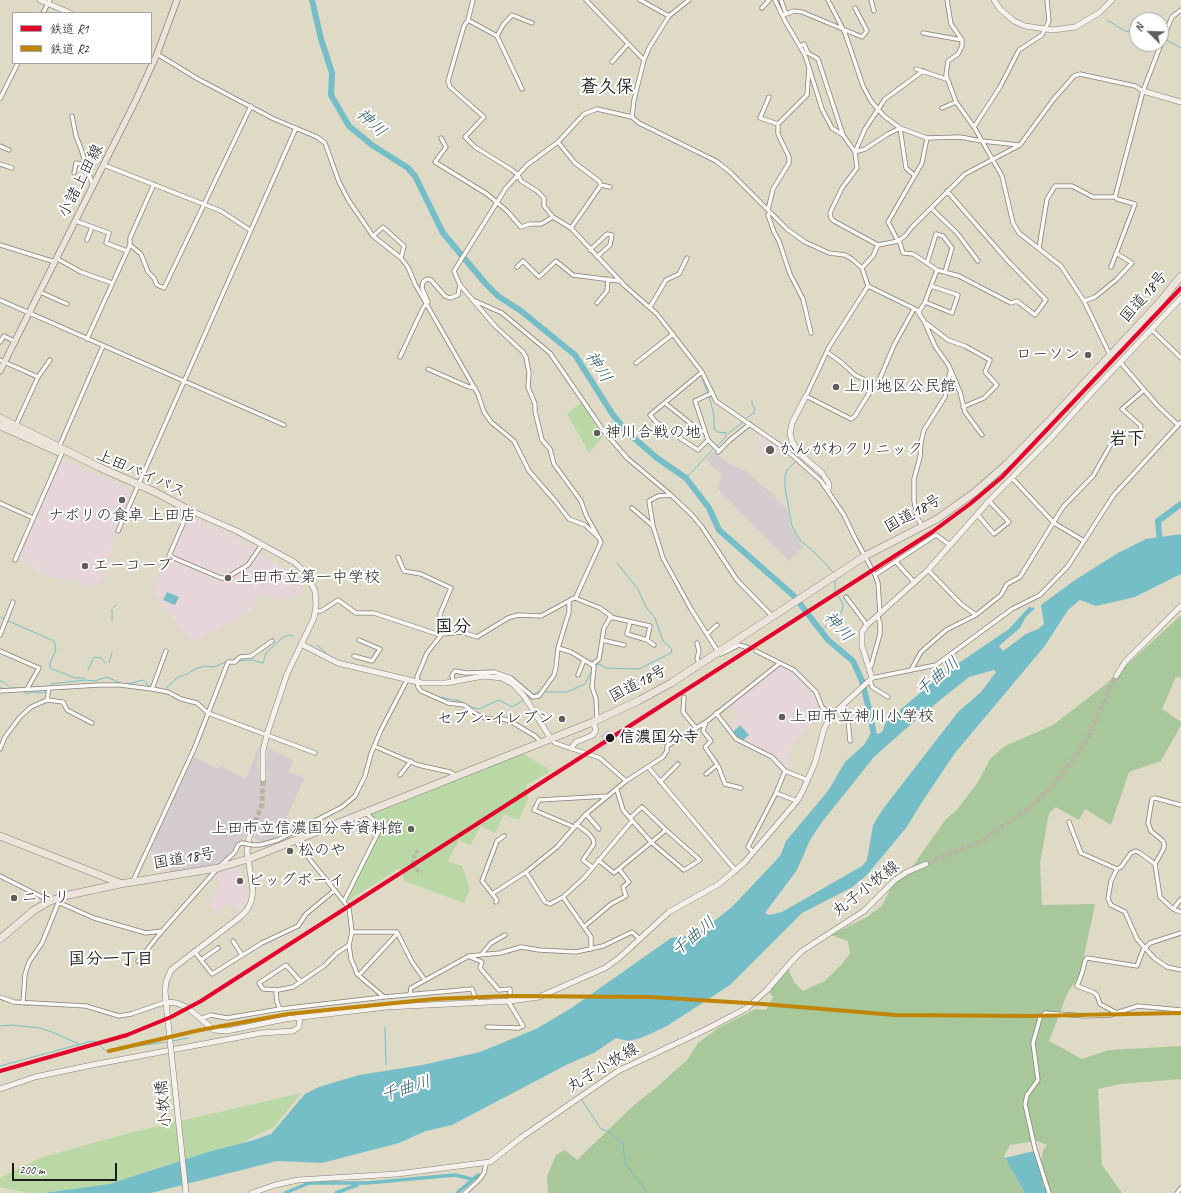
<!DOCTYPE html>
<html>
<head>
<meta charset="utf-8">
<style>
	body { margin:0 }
	#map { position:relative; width:1181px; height:1193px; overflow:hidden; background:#dedac6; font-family:Caveat,"Klee One",sans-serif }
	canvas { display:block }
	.legend { position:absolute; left:12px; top:12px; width:140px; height:52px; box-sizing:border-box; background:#fff; border:1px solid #a4a4a4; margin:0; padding:5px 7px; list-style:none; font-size:12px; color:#1c1c1c }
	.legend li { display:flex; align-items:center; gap:8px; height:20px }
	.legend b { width:20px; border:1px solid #a4a4a4 }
	.north { position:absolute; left:1129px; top:12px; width:40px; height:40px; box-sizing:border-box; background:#fff; border:1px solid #a4a4a4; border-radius:50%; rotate:293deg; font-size:11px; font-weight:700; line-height:16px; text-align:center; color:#1c1c1c }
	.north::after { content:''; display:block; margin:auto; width:14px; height:18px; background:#605e58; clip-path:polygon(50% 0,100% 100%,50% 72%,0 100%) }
	.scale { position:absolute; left:12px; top:1163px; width:105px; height:18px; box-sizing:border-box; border:2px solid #1c1c1c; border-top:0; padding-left:5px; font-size:12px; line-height:14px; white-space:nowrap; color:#1c1c1c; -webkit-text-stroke:3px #fff; paint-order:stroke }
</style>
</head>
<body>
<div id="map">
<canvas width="1181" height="1193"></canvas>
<ul class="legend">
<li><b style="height:5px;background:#e4002b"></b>鉄道 R1</li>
<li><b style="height:5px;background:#c08407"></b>鉄道 R2</li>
</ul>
<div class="north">N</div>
<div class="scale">200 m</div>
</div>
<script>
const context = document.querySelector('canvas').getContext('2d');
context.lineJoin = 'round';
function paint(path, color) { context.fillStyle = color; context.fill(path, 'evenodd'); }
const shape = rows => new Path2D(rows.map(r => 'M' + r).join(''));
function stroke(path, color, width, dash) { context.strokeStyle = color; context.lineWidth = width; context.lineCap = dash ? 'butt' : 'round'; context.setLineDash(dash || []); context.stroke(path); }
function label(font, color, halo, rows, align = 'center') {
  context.font = font + ' Caveat,"Klee One",sans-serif'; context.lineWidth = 4; context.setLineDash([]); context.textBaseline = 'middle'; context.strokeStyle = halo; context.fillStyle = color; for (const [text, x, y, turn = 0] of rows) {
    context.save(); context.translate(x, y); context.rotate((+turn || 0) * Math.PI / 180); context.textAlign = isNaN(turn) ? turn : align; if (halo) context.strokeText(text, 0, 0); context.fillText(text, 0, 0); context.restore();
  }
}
paint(shape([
	[759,434,782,449,772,460,768,456,763,457,760,454],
	[62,458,125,487,132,493,116,530,104,577,98,586,93,587,71,580,59,580,35,570,35,566,19,559],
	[187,515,237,537,253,548,259,555,294,573,301,583,304,594,283,600,270,596,263,598,258,595,252,611,193,643,152,592],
	[780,666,793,672,817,697,821,709,827,718,824,724,818,719,792,744,786,769,773,757,737,739,727,726,739,716,729,705],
	[238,866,244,880,245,879,247,889,246,900,239,911,230,903,217,915,209,905,220,883,213,876,217,871]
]), '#e6d5d9');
paint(shape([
	[714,451,729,464,745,471,770,492,789,512,790,525,803,547,789,561,718,489,722,475,706,460],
	[657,705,660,710,611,742,603,749,600,749,597,744,602,739,600,735,609,729,612,734],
	[261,741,258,761,260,779,268,779,266,766,268,748,293,760,289,772,304,778,277,839,262,843,254,838,260,824,252,820,242,841,236,844,234,851,218,864,169,872,174,862,149,850,194,757,218,769,220,766,246,779]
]), '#d4cbce');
paint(shape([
	[581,403,603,436,589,453,567,414],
	[519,751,551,771,526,785,528,799,519,820,504,814,495,833,481,826,470,845,459,840,448,861,462,866,470,889,464,903,405,881,400,868,349,900,344,901,380,825,366,813],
	[301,1093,274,1127,239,1144,163,1166,109,1184,44,1193,29,1193,0,1187,0,1178,40,1158,129,1133]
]), '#b9d8a6');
paint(shape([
	[1181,615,1181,678,1176,677,1162,709,1181,722,1181,725,1161,761,1129,772,1111,825,1085,809,1079,820,1056,807,1049,813,1040,863,1042,905,1095,904,1080,975,1068,992,1049,1041,1082,1059,1109,1050,1181,1046,1181,1079,1120,1084,1098,1089,1102,1165,1122,1193,1051,1193,1047,1187,1041,1162,1043,1150,1047,1145,1037,1141,1010,1145,1004,1156,1025,1193,548,1193,547,1176,556,1155,565,1150,577,1160,633,1106,657,1087,688,1059,698,1043,720,1027,756,1009,766,1010,773,997,769,992,788,968,794,982,803,991,825,981,842,964,850,953,848,941,831,935,867,917,882,906,893,883,900,876,912,867,946,819,956,811,978,782,990,759,1005,746,1053,725,1079,705,1106,684]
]), '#a8c79b');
paint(shape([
	[1181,534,1181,574,1135,597,1096,606,1080,600,1068,610,1044,647,955,753,924,799,906,828,866,876,851,888,802,913,730,985,667,1026,641,1038,628,1041,616,1038,594,1053,568,1064,452,1125,426,1131,399,1143,322,1163,277,1161,151,1193,44,1193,109,1184,208,1152,254,1140,271,1134,305,1094,319,1087,359,1075,422,1065,480,1052,536,1029,573,1007,671,938,696,935,732,907,780,856,786,841,828,791,845,762,864,745,871,733,878,734,882,732,886,722,941,675,1009,629,1029,607,1035,608,1025,618,1020,628,999,646,1003,651,1026,634,1038,629,1044,624,1041,605,1075,580,1118,553,1146,539],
	[994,670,996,672,981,692,958,712,883,809,873,825,867,860,862,866,782,912,769,915,765,913,797,870,810,840,822,822,874,757,919,717,969,677],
	[167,592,179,597,175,605,163,600],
	[740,725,749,735,742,741,733,732],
	[1034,1151,1039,1162,1043,1185,1048,1192,1046,1193,1025,1193,1005,1158]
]), '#76bec7');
stroke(shape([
	[1107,20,1125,31,1137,33],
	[1161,37,1181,48],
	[702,379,708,393],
	[709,396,714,415,714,429,718,432,726,433,726,437,717,446],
	[745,419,754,413,755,408,752,405,752,401],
	[729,433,743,422],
	[797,460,787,470,785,476,785,488,792,526,800,540,816,554,833,572],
	[686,478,714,448],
	[113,608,116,605],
	[1,617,5,620],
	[8,621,54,641,56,649,50,664,50,668,75,678,84,678],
	[112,621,112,610],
	[821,630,838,618,843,608,843,604,835,591,835,581],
	[308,645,312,647],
	[317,645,326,653],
	[237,661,252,660,263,663,266,653,282,638,288,635,293,636],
	[109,662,112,653],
	[595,666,599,664,606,668,639,669,671,653,672,649,663,641,655,618,646,607,638,589,617,563],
	[88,670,94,657,101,658,106,663],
	[0,681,4,682,10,688,18,688],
	[51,684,85,680,95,681,107,677,120,683],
	[129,684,143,680,149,686],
	[0,687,4,689],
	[166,688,178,677,187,674,195,669,205,666,214,667,228,661],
	[23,691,27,694,32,692,43,693,46,691],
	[546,692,567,692,585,684,592,670],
	[534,694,540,691],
	[439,697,460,701,471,707,479,709,499,700,512,707,524,700],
	[0,1026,11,1025,40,1028,52,1032,79,1044],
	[385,1027,386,1065],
	[173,1041,188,1038],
	[0,1066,92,1041,96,1042,107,1052,123,1048,167,1042],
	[581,1099,601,1129,610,1132,615,1138,623,1143,625,1164,648,1193]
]), '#76bec7', 1);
stroke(shape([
	[285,1193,309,1183,367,1183,455,1175,472,1179],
	[336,1193,357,1185],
	[457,1193,478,1175]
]), '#76bec7', 3.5);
stroke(shape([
	[312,0,321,39,332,73,331,95,349,126,372,145,408,168,415,176,443,233,485,283,498,296,521,311,575,355,613,415,627,432,657,458,686,478,709,508,719,530,794,596,828,640,853,661,862,681,870,713,875,741],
	[1160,545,1158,521,1181,504]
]), '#76bec7', 6);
stroke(shape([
	[418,850,413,859,413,864,416,870,422,872]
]), '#b7b4a4', 3.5, [3.5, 2]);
stroke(shape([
	[255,822,262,805,263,779],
	[926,864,983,840,1028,809,1052,786,1071,763,1087,739,1116,676]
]), '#b7b4a4', 5, [5, 2.5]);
const street = shape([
	[473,0,468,20,497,36,522,89],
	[586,0,644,60],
	[640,0,669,16],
	[775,0,785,21,805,55,822,109,832,128,843,135],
	[781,0,786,14],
	[828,0,845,33,863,86,871,101,884,116,900,128,927,138,960,137,982,141,1019,145],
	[871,0,874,11],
	[947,0,951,24,962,40,962,46,958,54,948,61,946,75,956,102,974,127,1002,176,1013,223,1019,233,1061,266,1084,301,1110,355],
	[762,8,769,0],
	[43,13,50,0],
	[783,15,794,11,802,12,862,37,867,31,855,8],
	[468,20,464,26,448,81,450,87,484,117,465,137,475,147,512,170,518,175,521,181,537,191,544,198,544,206,553,217,571,228,625,286,657,314,702,372,716,401,784,448,821,481,844,515,854,536,875,575,878,583,880,614],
	[923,33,962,40],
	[497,36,503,25,512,15,532,23],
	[1161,43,1172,17,1181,10],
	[800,46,804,44,808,53,818,59,843,135,855,152],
	[157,54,198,79,274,119,317,137,325,143,339,182,349,201,373,236,401,258,408,267,415,284,478,394,484,412,491,422,514,441,529,471,556,502,569,519,585,525,597,536],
	[612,62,628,44],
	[916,69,946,79],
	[923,71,885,99,865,129,855,152,857,168,842,188,830,213,831,218,834,221,878,245,898,241,905,236,912,227,965,174,1020,145,1053,100,1074,76,1080,74,1135,86,1143,91],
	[769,97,760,118,778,124],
	[0,99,18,63],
	[942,108,956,102],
	[72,116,76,136,81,149,93,186],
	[632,117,634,100,644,60,649,48,669,16,689,0],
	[974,127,1000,87,1019,50,1042,35,1049,21,1047,0],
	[900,128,906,168,914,175],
	[441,138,446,147,435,162,487,194,507,211,521,227,530,224,541,224,553,217],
	[558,142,575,163,599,181,601,185,571,228],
	[0,146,9,150],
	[855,152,865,149,888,134,900,128],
	[0,164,12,168],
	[104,165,221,211,250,230],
	[74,173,76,163,85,165],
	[601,185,610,187],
	[931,208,957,233,978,261],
	[768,210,773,189,789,163,789,157,778,134,778,124,807,95,809,68],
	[770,212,768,215,774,232,779,241,790,274,803,299,811,333],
	[76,221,109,233,106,243,127,251],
	[373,236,383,227,404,246,401,258],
	[87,240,92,227],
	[899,240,903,253,913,254,927,263],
	[898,241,888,222,922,163,927,138],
	[0,245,55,262],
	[130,245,141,254,148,272,154,278,157,285,164,288,251,106],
	[1039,248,1047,199,1055,186,1072,186,1093,197,1115,197,1143,91,1161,44],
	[590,250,607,234,612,235,610,245,597,257],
	[56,258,81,272,112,283],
	[517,267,523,261,539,277,556,261,573,275,619,281],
	[1111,267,1135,204,1117,199,1115,197],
	[862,268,873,256,878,245],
	[945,272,952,248,943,236,936,234,927,263,937,270,959,276,1007,301,1011,303,1017,301,1035,315,1046,300,1008,261,947,191],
	[868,286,829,347,806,396,851,419,855,416,873,387],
	[40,292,67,304],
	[0,300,284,425],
	[473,300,502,313,550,353,603,430,627,458,671,495,692,515,702,527,737,580,773,617],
	[1084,301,1095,297,1116,280,1132,263,1116,253],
	[925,302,952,313,958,295,931,286],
	[597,303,607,291,608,279],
	[650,307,666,280,679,274,687,258],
	[919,312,925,302,937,270],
	[926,323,948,340,965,346,990,360,985,372,997,385,984,398,963,407],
	[1152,330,1181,358],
	[87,339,130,245,130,238,154,184],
	[0,342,4,336,16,342],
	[827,352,842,363,855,375,871,383,873,387,878,383,894,345,914,309],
	[400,357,423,308,428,302,422,288,423,282,427,279,431,280,445,296,450,298,458,295,460,285],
	[0,360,38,377],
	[636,363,673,334],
	[1121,363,1157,405,1178,425],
	[428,369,469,387,475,388],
	[702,372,650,415,656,422,698,450,708,440],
	[712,393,695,401,708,440,719,451],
	[665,403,700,431,705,431],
	[16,425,38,377,50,360],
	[1143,436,1140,425,1122,409,1144,390],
	[59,447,103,346],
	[718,452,730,440,750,424],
	[1012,478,1054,523,1084,541],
	[0,503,33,518],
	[632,508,653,526,663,558,691,609,715,647,721,654,739,645,749,648],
	[189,510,169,556,221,578,226,578,248,565,261,546],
	[977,514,994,534,1009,522,989,501],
	[653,526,649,501,658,496,671,495],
	[923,527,918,519,914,501,914,479,920,457,921,442,924,430,945,397,950,372],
	[118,531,296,128],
	[398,557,404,571,421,574,451,588,440,614,442,634],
	[15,560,62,453],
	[896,562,915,583],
	[928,570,961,604,976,615],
	[875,575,936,535,950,545],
	[846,597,867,625],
	[575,598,600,608,611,616,604,628,599,659,592,665],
	[569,601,569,612,558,648,571,652,594,666,592,687,596,699,597,720],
	[316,611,321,611,338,600,356,613,374,613,440,635],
	[610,617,650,626,647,640],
	[630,622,627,634,647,640,654,645],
	[707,634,717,625],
	[0,635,13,602],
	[602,640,624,645],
	[697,643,699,651,697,659,700,664],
	[0,651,39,668,27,689],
	[756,651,794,670,816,692,822,707,831,716],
	[354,656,372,661,380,649,359,640],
	[869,667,871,666,880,634,880,623,878,617],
	[911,670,921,652,946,630,976,615,1001,595,1007,584,1020,577,1063,507,1093,476,1114,439,1127,433,1143,436],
	[578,675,584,660],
	[872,678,936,665,1012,609,1040,595,1068,566,1113,496,1181,422],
	[870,680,872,687,888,697],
	[453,681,452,675,455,671,466,673,494,672,511,678,533,697,539,696,554,675,556,667,558,648],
	[152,689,166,651],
	[0,691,99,685,120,685,152,689,168,692,181,699,197,703,208,713,315,753],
	[684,697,683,712,696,728],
	[47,700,63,702,67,710,92,723],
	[842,706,848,719,850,741],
	[716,713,736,739,772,757,785,771],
	[706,722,703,731,711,741,705,747,718,766,725,784,741,788],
	[551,739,555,743,600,758,626,781],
	[541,742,535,736,510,721,503,719,487,719,476,714,464,705,448,703,421,691,418,687,417,677,427,653,442,634,462,632,477,637,508,618,518,615,541,616,576,597,601,542,586,515,581,501,554,464,550,449,542,440,535,411,535,404,528,387,529,373,526,357,523,352,495,326,460,285,454,271,506,188,527,165,558,142,584,114,597,109,632,117,639,123,716,161,730,172,788,230,805,242,829,253,845,255,852,259,862,268,868,286,917,310,925,323,935,346,949,366,960,392,965,412,982,435],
	[374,746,418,765,450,772,457,776],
	[0,749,5,737,20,717,31,707,47,700,49,688],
	[649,768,736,871],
	[706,774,717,765],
	[400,775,411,761],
	[660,782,678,764],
	[617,790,623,810,630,818],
	[776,793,785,771,808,780],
	[1181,805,1155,798,1152,799,1148,823,1151,831,1163,841,1164,844,1164,848,1155,864,1160,897,1173,909,1181,912],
	[642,807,666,830,700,860,684,870,652,843,630,818,642,807],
	[586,814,599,829],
	[1069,822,1081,853,1117,869],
	[576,824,588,833,593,839,594,844,583,860,592,867],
	[574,827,534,810,539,800,608,796],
	[295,841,349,908,352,932,349,945,351,959,355,968,357,974,384,997],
	[253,845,260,845,278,840,342,807,355,796,365,776,371,754,381,730,407,680],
	[753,852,748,847,776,793,797,801],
	[598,860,614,873,666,830],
	[1155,864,1140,853,1136,851,1131,853,1121,867,1117,869,1111,881,1108,899,1111,905,1125,912,1137,939,1154,958,1167,967,1181,970],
	[526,872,545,902,550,904,563,897,591,937,591,949],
	[0,876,42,897,48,902],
	[133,881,195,747,228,662,235,662,240,657,251,656,272,641],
	[492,894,526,872,557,847,586,814,626,781,663,757,667,751,667,746,706,722,780,663],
	[563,897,584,878,632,821],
	[344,901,381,827,366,813],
	[496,902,497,900,482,881,497,841,504,836],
	[60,903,94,918,146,933,162,931,218,868,235,852,238,845,242,843],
	[1173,909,1181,899],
	[585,926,611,904,626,896,623,887,629,882,619,869],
	[352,932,397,932,412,962,425,980],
	[233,941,242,955],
	[194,951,212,974,262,943,298,926,306,914,335,890],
	[481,955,491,943,505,935],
	[470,957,482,962,480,968,499,990,510,989,510,1001],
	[201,960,218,948],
	[138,961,162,931],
	[359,975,397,934],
	[278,990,263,989,259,983,286,965,301,982],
	[410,994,411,988,469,956,500,953,521,947,539,950,576,952,603,946,632,932,640,939],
	[0,997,14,1002,86,1006,119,1016,131,1014,166,1002],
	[23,1003,25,974,29,962,42,943,59,901],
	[280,1009,277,1002,276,992,278,990,293,987,324,966,337,953,349,945],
	[1117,1013,1100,1004,1097,995,1093,992,1077,986,1082,973,1085,961,1087,958,1137,966,1143,950,1150,943,1181,933],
	[200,1019,211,1015,227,1018,280,1009,384,997,472,989,477,1002],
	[487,1027,519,1028,523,1026,508,1001],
	[465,1193,479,1180,484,1173,486,1164],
	[1049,1193,1035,1149,1025,1104,1027,1095,1038,1080,1033,1043,1040,1018,1045,1013,1086,1016,1110,1015,1138,1006,1181,1010],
	[1177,1193,1181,1188]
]);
const secondary = shape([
	[40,0,70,13],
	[994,0,1000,9,1014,21,1025,26,1053,30,1075,27,1099,13,1112,0],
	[1143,91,1181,102],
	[806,396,792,423,790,434,792,441,798,452,822,473,829,484,828,490],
	[189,510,237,531,294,562,305,572,315,591,316,605,314,618,287,674,267,734,263,751,263,779],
	[301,644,338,663,422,683,446,683,483,676,502,678,513,684,524,696,551,739],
	[1116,676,1125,662,1181,606],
	[571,748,576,742,593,735,596,730,593,722],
	[166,1002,177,1003,188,1008,214,1030,227,1031,285,1019,387,1007,510,1001,532,998,539,997,605,968,619,958,669,912,719,884,744,863,797,801,803,790,815,763,824,729,831,716,872,678,862,646,862,632,866,626,928,570,989,501,1051,438,1094,390,1181,298],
	[167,1012,165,991,166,982,171,970,240,917,247,910,251,902,253,891,247,851,249,838,255,822],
	[0,1089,35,1077,92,1065,261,1033,293,1031,299,1027,300,1017],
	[252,1193,275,1185,298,1180,397,1174,490,1162,522,1137,618,1071,707,1029,747,1008,767,990,791,962,802,951,864,911,895,880,907,872,926,864]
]);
const primary = shape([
	[0,371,136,100,157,54,177,0]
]);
const highway = shape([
	[0,418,99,467,155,492,189,510],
	[0,426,59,452],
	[0,836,120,883],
	[0,939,33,911,48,902,64,896,120,884,218,868,248,859,593,722,640,700,671,683,865,556,937,519,975,492,1009,462,1053,417,1160,302,1181,276]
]);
stroke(street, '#838177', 5);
stroke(secondary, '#838177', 6);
stroke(primary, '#838177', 7);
stroke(highway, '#838177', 8);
stroke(street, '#faf9f6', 3.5);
stroke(secondary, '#f4f1ec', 5);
stroke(primary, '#ece4db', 5.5);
stroke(highway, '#ece4db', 7);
const streetBridge = shape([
	[242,843,253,845]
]);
const secondaryBridge = shape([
	[167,1012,186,1193]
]);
stroke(streetBridge, '#838177', 5, []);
stroke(secondaryBridge, '#838177', 6, []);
stroke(streetBridge, '#faf9f6', 3.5);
stroke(secondaryBridge, '#f4f1ec', 5);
stroke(shape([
	[0,1071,127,1035,171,1017,201,1001,932,532,970,504,1002,477,1181,288]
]), '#e4002b', 4);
stroke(shape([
	[109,1051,200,1030,288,1014,434,999,507,996,650,997,763,1004,895,1015,1029,1016,1181,1013]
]), '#c08407', 4);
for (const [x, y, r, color] of [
	[1088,355,4,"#605e58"],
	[836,387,4,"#605e58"],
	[597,433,4,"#605e58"],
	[770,450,5,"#605e58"],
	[122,500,4,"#605e58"],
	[85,566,4,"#605e58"],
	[228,578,4,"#605e58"],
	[782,717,4,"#605e58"],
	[562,719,4,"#605e58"],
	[610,738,5,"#1c1c1c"],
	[411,829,4,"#605e58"],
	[290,851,4,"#605e58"],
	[240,881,4,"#605e58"],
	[14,898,4,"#605e58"]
]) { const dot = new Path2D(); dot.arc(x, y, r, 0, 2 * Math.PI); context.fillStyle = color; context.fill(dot); stroke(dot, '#fff', 1.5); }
label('16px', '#1c1c1c', '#fff', [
	["小諸上田線",81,181,-63],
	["国道18号",1144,297,-49],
	["上田バイパス",141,474,24],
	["国道18号",913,514,-29],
	["国道18号",638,684,-28],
	["国道18号",184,859,-10],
	["丸子小牧線",866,889,-38],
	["丸子小牧線",603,1068,-31],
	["小牧橋",164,1104,-96]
]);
label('16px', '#1c1c1c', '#fff', [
	["ローソン",1080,355,"right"],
	["上川地区公民館",844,387],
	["神川合戦の地",605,433],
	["かんがわクリニック",779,450],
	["ナポリの食卓 上田店",122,516,"center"],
	["エーコープ",93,566],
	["上田市立第一中学校",236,578],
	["上田市立神川小学校",790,717],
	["セブン-イレブン",554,719,"right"],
	["上田市立信濃国分寺資料館",403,829,"right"],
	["松のや",298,851],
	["ビッグボーイ",248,881],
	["ニトリ",22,898]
], 'left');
label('bold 16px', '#1c1c1c', '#fff', [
	["信濃国分寺",619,738]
], 'left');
label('italic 17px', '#306069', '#fff', [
	["神川",371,123,43],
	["神川",598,367,57],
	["神川",838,627,47],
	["千曲川",938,677,-40],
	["千曲川",694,937,-40],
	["千曲川",406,1089,-17]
]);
label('bold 17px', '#1c1c1c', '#fff', [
	["国分一丁目",111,960]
]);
label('bold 18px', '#1c1c1c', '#fff', [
	["蒼久保",607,87],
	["岩下",1127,439],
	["国分",453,627]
]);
</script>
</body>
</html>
